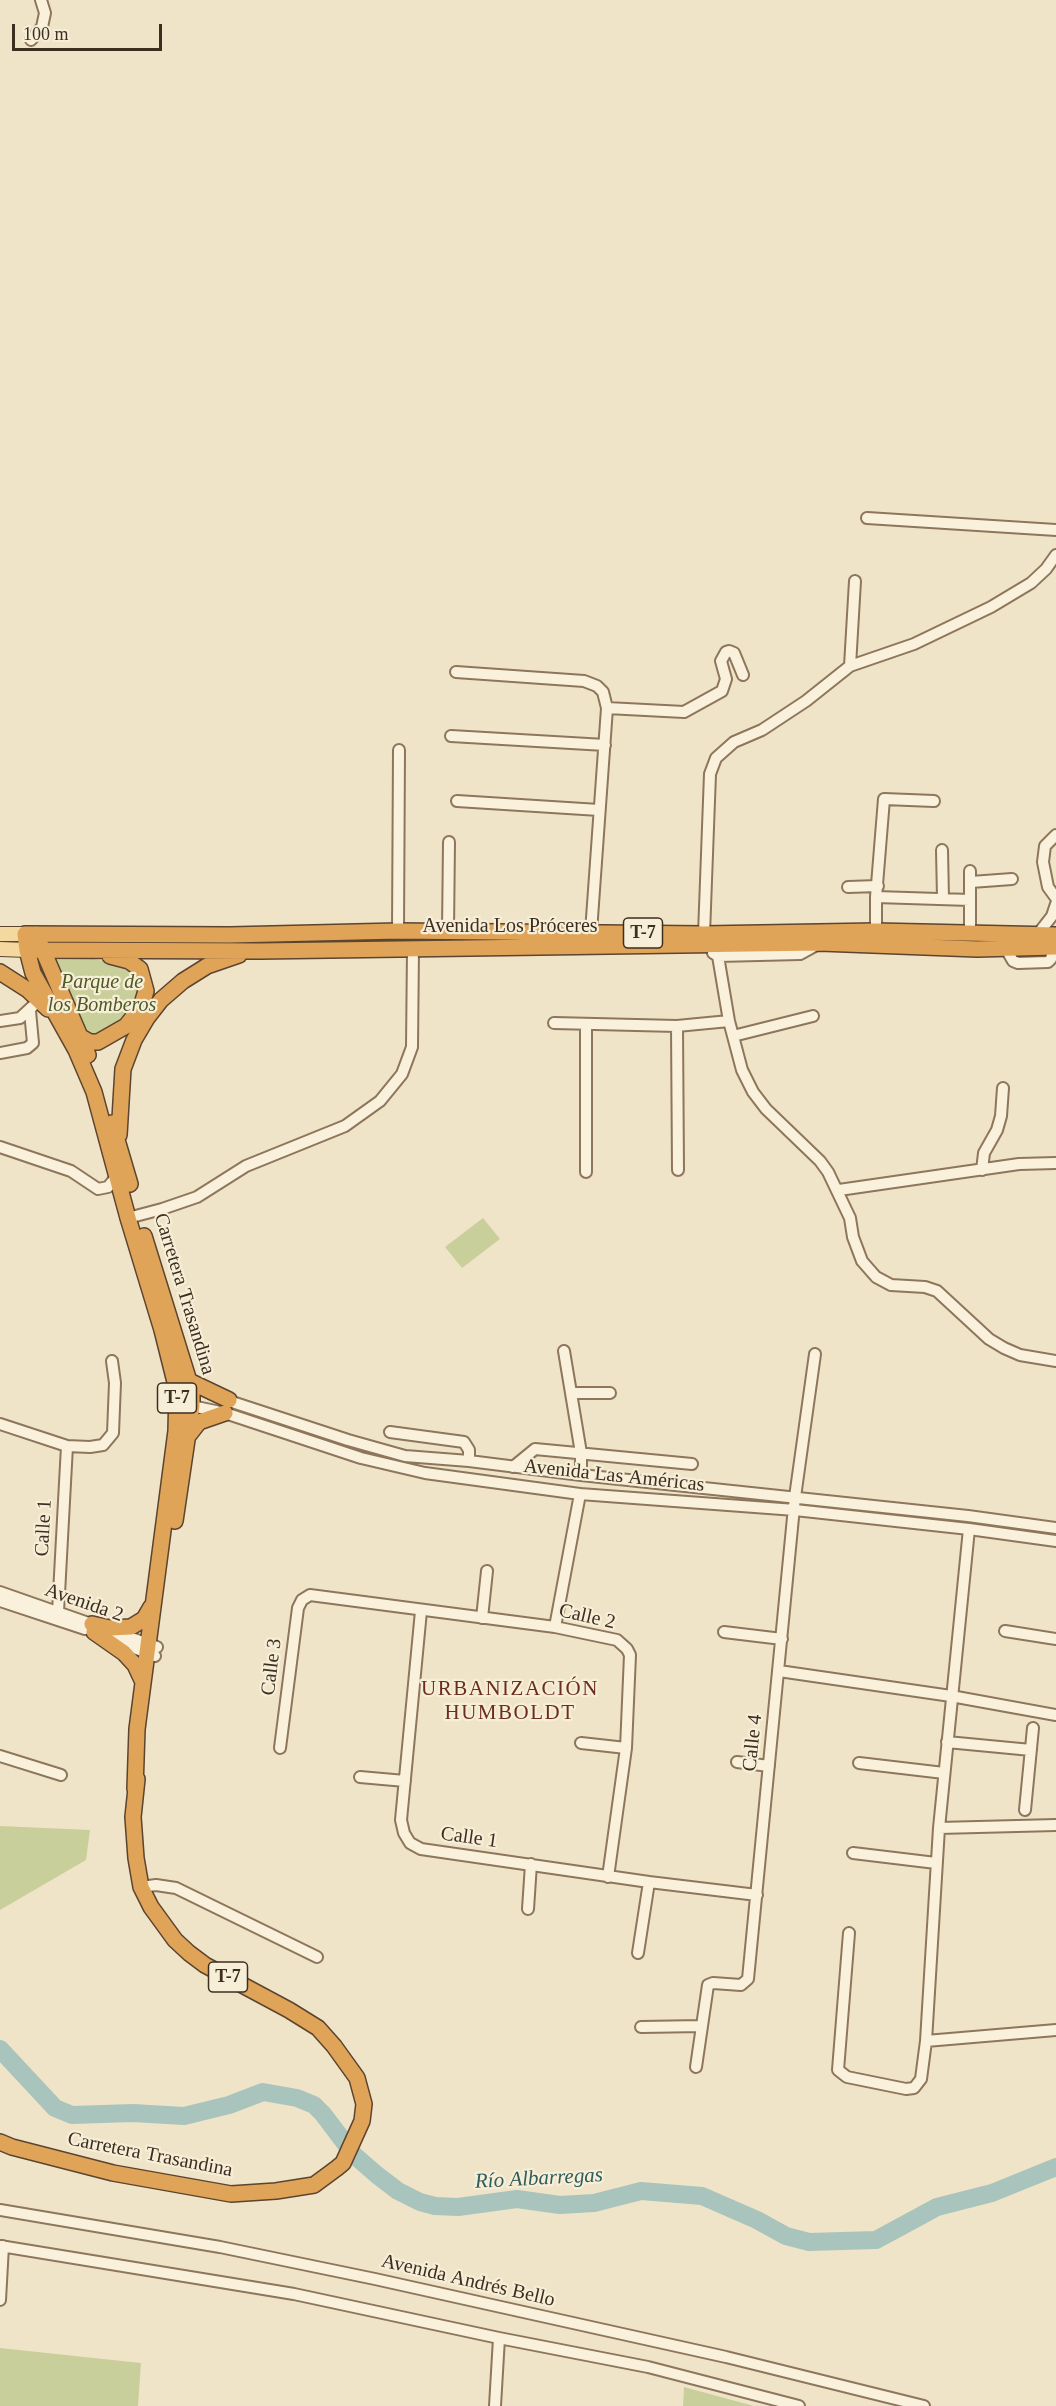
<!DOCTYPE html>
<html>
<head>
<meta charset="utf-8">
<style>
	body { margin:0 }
	#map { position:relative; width:1056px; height:2406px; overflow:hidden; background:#f0e4c8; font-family:"Times New Roman",serif }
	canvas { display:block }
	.scale { position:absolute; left:12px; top:24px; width:150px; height:27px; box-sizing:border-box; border:3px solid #3d2e20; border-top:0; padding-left:8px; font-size:18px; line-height:21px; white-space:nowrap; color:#3d2e20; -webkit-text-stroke:4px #f7eed8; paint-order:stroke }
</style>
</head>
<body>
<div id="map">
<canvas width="1056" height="2406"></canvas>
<div class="scale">100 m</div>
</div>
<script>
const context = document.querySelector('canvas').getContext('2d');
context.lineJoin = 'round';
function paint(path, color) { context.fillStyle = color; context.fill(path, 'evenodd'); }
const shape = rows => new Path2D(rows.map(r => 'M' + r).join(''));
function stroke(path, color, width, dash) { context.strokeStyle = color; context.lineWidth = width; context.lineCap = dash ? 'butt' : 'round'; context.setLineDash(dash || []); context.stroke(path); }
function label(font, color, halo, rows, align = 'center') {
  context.font = font + ' "Times New Roman",serif'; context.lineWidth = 4.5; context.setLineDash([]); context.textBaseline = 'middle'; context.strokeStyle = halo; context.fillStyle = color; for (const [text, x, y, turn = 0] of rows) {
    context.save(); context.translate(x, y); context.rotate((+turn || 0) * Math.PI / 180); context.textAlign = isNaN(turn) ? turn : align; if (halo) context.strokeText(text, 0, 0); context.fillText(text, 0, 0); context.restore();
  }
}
paint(shape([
	[93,959,109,962,130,972,139,986,138,1002,132,1013,100,1037,84,1032,54,960],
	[483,1218,500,1239,462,1268,445,1247],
	[0,1826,90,1830,86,1860,0,1910],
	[0,2348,141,2363,138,2406,0,2406],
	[684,2387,754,2406,683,2406]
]), '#c9cf9b');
stroke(shape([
	[0,2049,55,2108,72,2115,133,2113,184,2116,229,2105,263,2092,297,2098,314,2105,323,2114,354,2155,377,2175,398,2191,420,2202,435,2206,458,2207,517,2199,560,2205,594,2203,641,2191,702,2196,757,2220,786,2236,809,2242,876,2240,937,2207,992,2193,1056,2167]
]), '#a9c4bc', 18);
const minor = shape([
	[31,40,42,27,45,13,41,0],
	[867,518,1056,530],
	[850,666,914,644,991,607,1031,583,1046,569,1056,555],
	[456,672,584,681,597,686,603,692,607,708,591,932],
	[607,708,684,712,722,691,726,679,721,661,726,652,729,651,734,653,743,675],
	[451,736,605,745],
	[457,801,599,810],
	[1056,835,1045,846,1043,862,1048,887,1056,898],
	[942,850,943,898],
	[970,871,970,933],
	[971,882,1012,879],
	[848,887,878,886],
	[876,897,970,900],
	[398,931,399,750],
	[448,931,449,842],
	[876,931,876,897,884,799,934,801],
	[704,934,710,774,716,758,734,742,762,730,806,701,850,666,855,581],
	[1038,934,1052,916,1056,904],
	[1006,949,1013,961,1018,963,1048,962,1051,959,1054,947],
	[713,953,718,956,800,954,820,943],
	[718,956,729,1021,742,1070,753,1092,766,1109,820,1161,828,1172,850,1218,853,1237,862,1261,876,1277,891,1285,925,1287,937,1291,989,1339,1004,1348,1020,1355,1056,1361],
	[0,1021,20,1018,33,1006],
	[554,1023,677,1026,729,1021],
	[677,1026,678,1170],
	[733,1036,813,1016],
	[0,1053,27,1048,33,1043,30,1011],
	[0,1147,71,1171,98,1189,108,1187,117,1176],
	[982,1170,984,1153,997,1130,1001,1116,1003,1088],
	[586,1172,586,1024],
	[839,1190,1019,1164,1056,1163],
	[128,1218,162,1209,197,1197,246,1166,345,1126,380,1101,402,1074,412,1047,413,949],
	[564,1351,581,1453,581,1475],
	[572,1393,610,1393],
	[223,1399,348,1440,405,1456,469,1461,581,1475,968,1516,1056,1528],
	[187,1405,225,1413,361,1458,425,1473,580,1494,795,1510,969,1529,1056,1541],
	[0,1424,67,1446,90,1447,103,1445,113,1433,115,1383,112,1361],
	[390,1432,464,1442,469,1450,469,1461],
	[513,1467,535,1449,692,1464],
	[0,1592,157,1647],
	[0,1601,85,1629],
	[421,1611,401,1820,404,1833,410,1843,421,1849,649,1882,757,1895],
	[58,1612,67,1446],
	[482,1618,487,1571],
	[555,1627,580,1494],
	[1005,1631,1056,1639],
	[724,1632,782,1639],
	[114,1640,155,1656],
	[779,1671,951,1696,1056,1715],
	[947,1742,1031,1750],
	[581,1743,626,1748],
	[280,1748,298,1608,302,1600,310,1595,555,1627,617,1640,627,1649,630,1655,626,1748,608,1877],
	[0,1756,61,1775],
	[737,1762,769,1766],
	[859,1763,944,1773],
	[360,1777,405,1781],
	[1025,1810,1033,1728],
	[939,1828,1056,1825],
	[853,1853,936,1863],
	[141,1887,156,1885,176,1888,317,1957],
	[528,1909,531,1864],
	[849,1933,838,2070,847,2077,906,2089,914,2088,921,2079,926,2041,939,1828,969,1529],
	[638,1953,649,1882],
	[641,2027,702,2026],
	[926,2041,1056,2030],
	[696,2067,708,1985,713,1983,741,1985,748,1979,795,1497,815,1354],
	[0,2210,220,2247,375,2279,726,2357,924,2406],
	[0,2246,294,2294,499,2338,648,2367,799,2406],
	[0,2300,3,2246],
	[495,2406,499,2338]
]);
const major = shape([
	[0,934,25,934],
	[0,949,27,950]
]);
const highway = shape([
	[36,934,88,1055],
	[33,950,260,951,820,943,977,949,1056,947],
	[0,972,28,990,48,1009],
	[81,1037,90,1042,98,1042,126,1026,141,1007,146,991,140,969,129,961,110,956],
	[112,1123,130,1184],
	[119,1135,123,1069,134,1040,147,1018,161,1000,183,981,207,966,239,955],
	[144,1236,192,1391,192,1406,175,1521],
	[189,1381,229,1400],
	[188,1436,199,1422,225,1413],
	[92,1624,110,1628,131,1627,144,1619,151,1607],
	[94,1632,124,1653,135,1665,143,1682],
	[135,1789,137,1729,176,1431,177,1390,162,1330,128,1218,94,1092,76,1050,33,973,27,950,25,934,230,935,398,931,704,934,876,931,1056,935],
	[0,2142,12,2147,113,2173,231,2194,276,2191,314,2185,337,2168,343,2163,362,2121,364,2104,357,2078,334,2046,318,2028,289,2010,205,1965,189,1953,175,1940,151,1907,141,1887,136,1858,133,1817,137,1779]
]);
stroke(minor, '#8d765c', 14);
stroke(major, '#5b4430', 16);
stroke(highway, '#5b4430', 18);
stroke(minor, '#faf1dc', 10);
stroke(major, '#f3d9a0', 14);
stroke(highway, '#e0a458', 15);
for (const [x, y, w] of [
	[643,933,39],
	[177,1398,39],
	[228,1977,39]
]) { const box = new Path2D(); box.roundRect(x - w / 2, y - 15, w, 30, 4.5); context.fillStyle = '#f7eed8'; context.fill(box); stroke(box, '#3d2e20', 1.5); }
label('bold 18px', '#3d2e20', null, [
	["T-7",643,933],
	["T-7",177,1398],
	["T-7",228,1977]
]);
label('20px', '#3d2e20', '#f7eed8', [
	["Avenida Los Próceres",510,927],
	["Carretera Trasandina",184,1294,73],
	["Avenida Las Américas",614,1476,6],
	["Calle 1",44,1528,-87],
	["Avenida 2",84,1603,19],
	["Calle 2",587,1617,13],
	["Calle 3",272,1667,-83],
	["Calle 4",753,1743,-84],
	["Calle 1",469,1838,8],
	["Carretera Trasandina",150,2155,11],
	["Avenida Andrés Bello",468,2281,13]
]);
label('italic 20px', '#4d5a26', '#f7eed8', [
	["Parque de",102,983],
	["los Bomberos",102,1006]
]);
context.letterSpacing = '1.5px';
label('21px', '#6b2e1e', '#f7eed8', [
	["URBANIZACIÓN",510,1689],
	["HUMBOLDT",510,1713]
]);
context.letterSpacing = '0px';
label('italic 21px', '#2f5d5a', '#f7eed8', [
	["Río Albarregas",539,2179,-3]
]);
</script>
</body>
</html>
